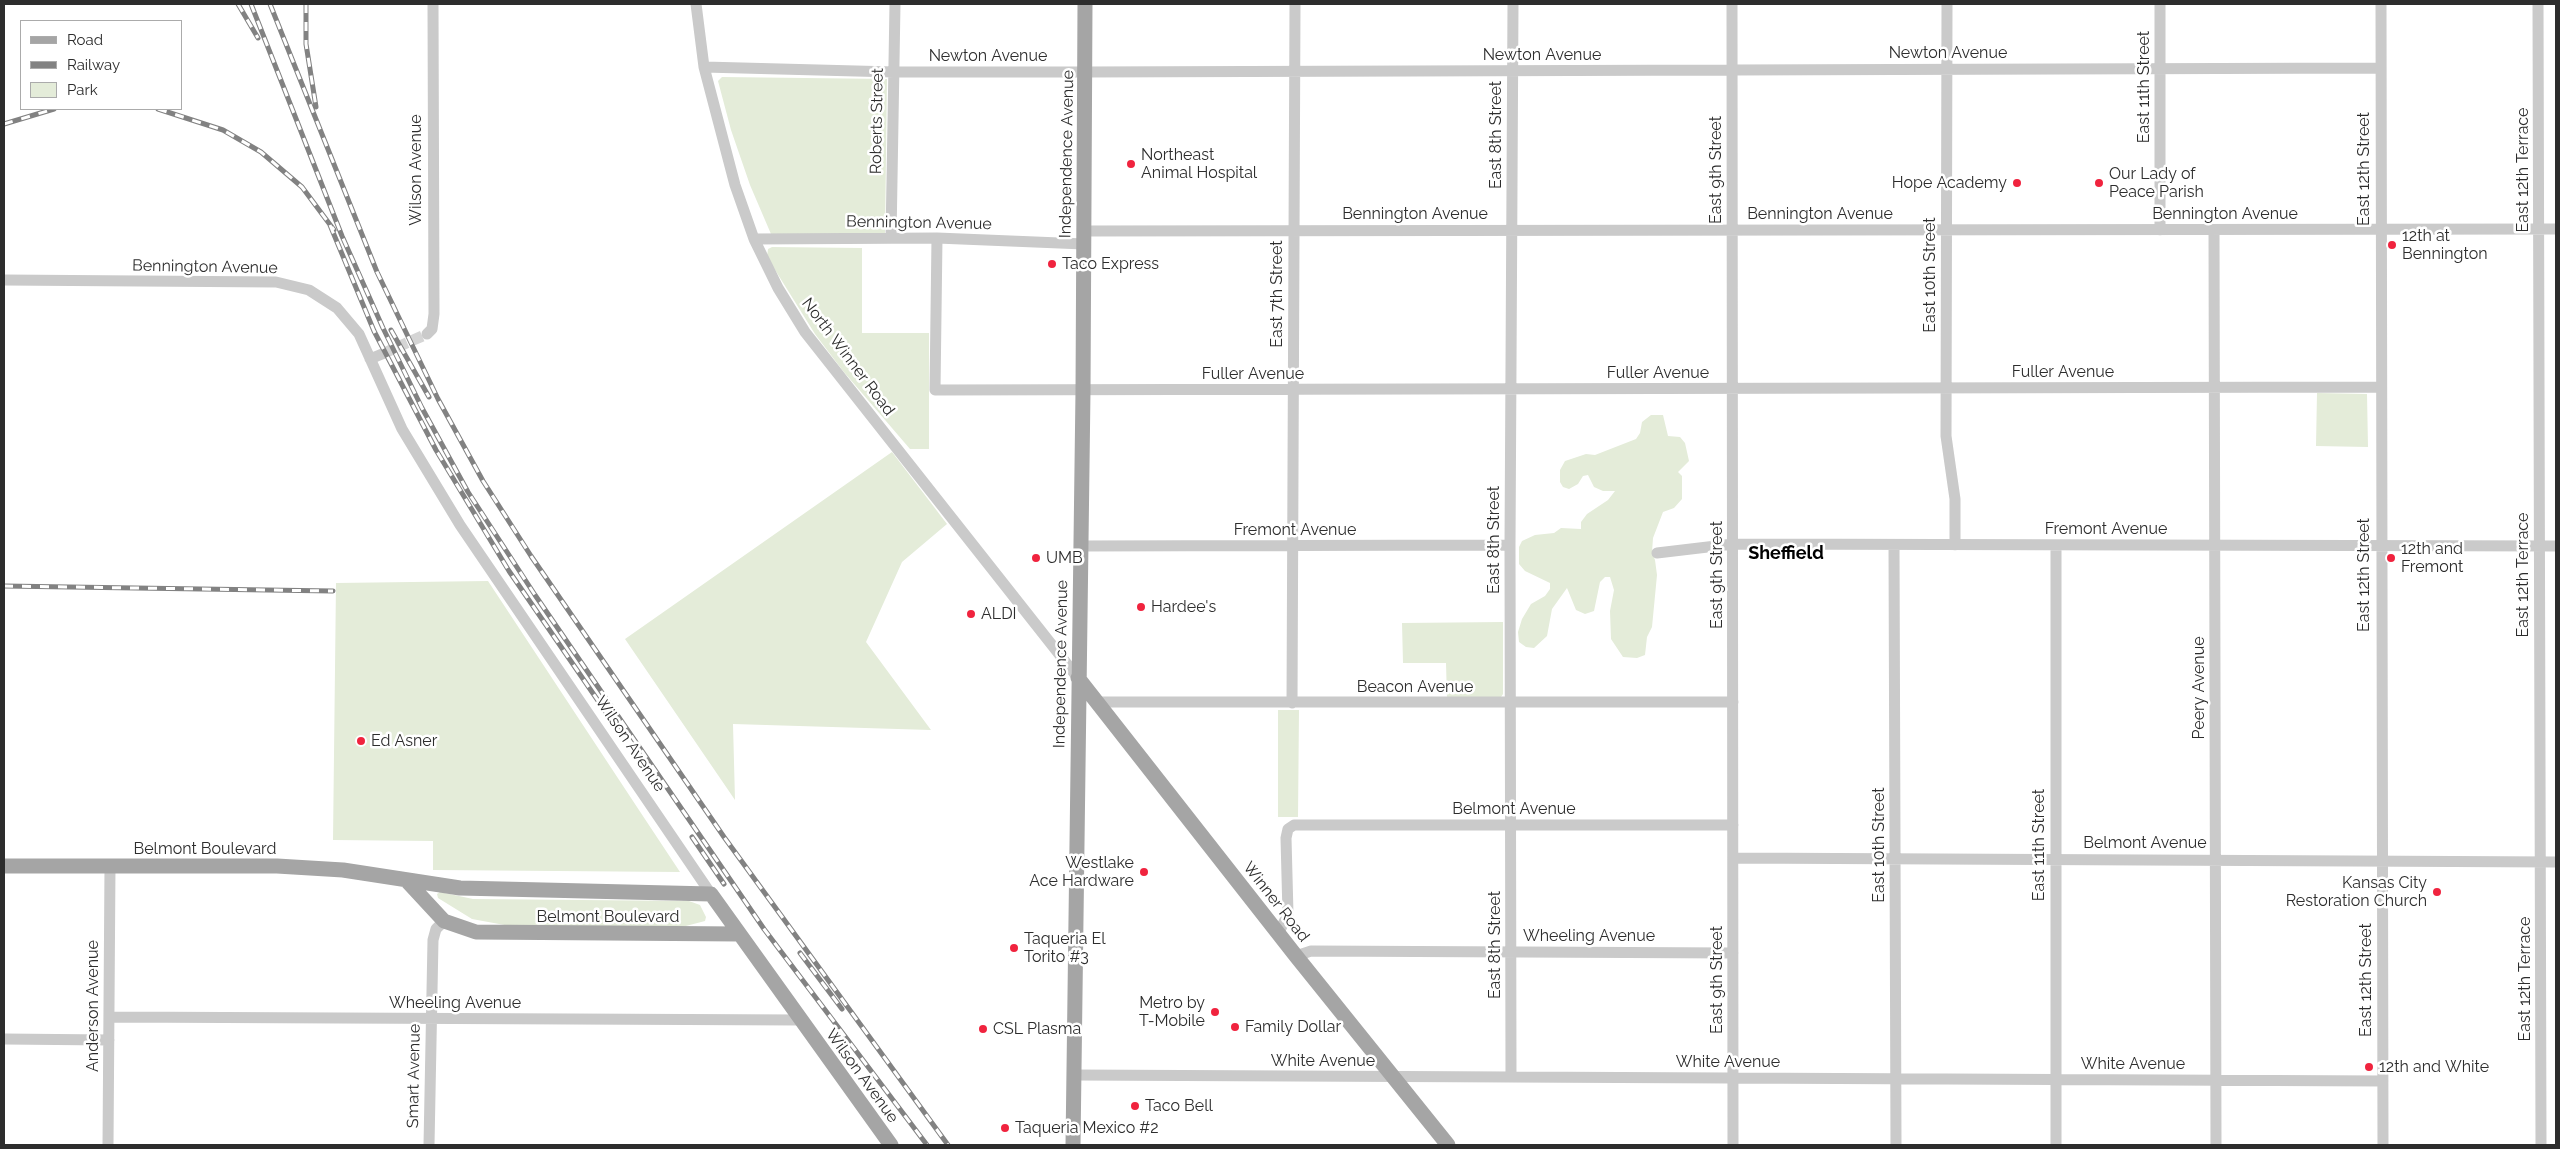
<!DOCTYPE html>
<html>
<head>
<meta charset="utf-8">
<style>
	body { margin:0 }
	#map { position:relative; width:2560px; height:1149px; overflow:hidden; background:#fff; font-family:Raleway,sans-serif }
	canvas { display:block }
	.frame { position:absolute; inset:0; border:5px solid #2d2d2d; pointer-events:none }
	.legend { position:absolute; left:20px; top:20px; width:162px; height:90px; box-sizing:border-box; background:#fff; border:1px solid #ababab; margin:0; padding:6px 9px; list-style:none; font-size:15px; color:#2d2d2d }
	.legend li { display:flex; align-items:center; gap:10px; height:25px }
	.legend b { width:25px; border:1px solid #ababab }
</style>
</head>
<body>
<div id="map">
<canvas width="2560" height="1149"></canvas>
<div class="frame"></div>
<ul class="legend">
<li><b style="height:6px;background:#a5a5a5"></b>Road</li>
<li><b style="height:6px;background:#828282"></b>Railway</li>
<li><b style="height:14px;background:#e4ecd9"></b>Park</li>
</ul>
</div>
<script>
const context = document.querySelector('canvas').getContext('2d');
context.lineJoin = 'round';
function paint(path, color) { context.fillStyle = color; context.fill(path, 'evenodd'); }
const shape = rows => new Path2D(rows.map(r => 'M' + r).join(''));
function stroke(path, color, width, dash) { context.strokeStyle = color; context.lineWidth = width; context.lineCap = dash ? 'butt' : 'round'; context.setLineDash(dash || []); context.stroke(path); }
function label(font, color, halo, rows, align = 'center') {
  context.font = font + ' Raleway,sans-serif'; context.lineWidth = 5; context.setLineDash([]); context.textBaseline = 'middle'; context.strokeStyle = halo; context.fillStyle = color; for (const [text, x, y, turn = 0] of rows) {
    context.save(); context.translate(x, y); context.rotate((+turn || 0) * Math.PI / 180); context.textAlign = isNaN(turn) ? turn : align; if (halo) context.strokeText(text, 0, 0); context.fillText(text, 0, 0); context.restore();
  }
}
paint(shape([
	[722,77,887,79,885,234,771,234,750,185,731,130,718,81],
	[772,247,862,248,862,333,929,333,929,449,910,449,843,371,815,334,767,257,768,249],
	[2317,393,2367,394,2368,447,2316,446],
	[1651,415,1663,415,1668,436,1680,437,1685,443,1689,461,1678,472,1682,476,1682,499,1674,508,1663,512,1653,538,1652,552,1655,560,1657,575,1652,627,1647,637,1645,655,1637,658,1623,657,1611,639,1610,611,1614,590,1610,577,1605,577,1600,582,1594,611,1585,614,1576,610,1567,588,1552,609,1547,636,1534,648,1526,647,1519,642,1518,632,1522,619,1531,604,1545,596,1550,589,1550,583,1525,571,1519,564,1519,547,1522,541,1535,535,1554,533,1561,528,1581,529,1581,522,1587,514,1608,500,1615,491,1603,491,1594,487,1588,475,1583,476,1578,484,1569,489,1563,487,1560,482,1560,470,1565,461,1586,454,1595,455,1636,439,1640,433,1642,422],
	[892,452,947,524,902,562,866,642,931,730,733,724,735,800,625,639],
	[488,581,633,801,680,872,433,870,433,841,333,840,336,583],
	[1503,622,1503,694,1501,697,1447,699,1446,663,1403,663,1402,623],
	[1278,710,1299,710,1298,817,1278,817],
	[440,892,473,899,689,901,700,905,706,917,705,921,682,927,510,926,472,919,438,898,437,894]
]), '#e4ecd9');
stroke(shape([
	[382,354,427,334]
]), '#d5d5d5', 11, [11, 5.5]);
stroke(shape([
	[696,4,704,67,735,185,754,239,778,288,805,332,1078,678],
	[1732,4,1733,1145],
	[1947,4,1946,436,1955,499,1955,545],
	[2381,4,2383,1145],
	[2538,4,2541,1145],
	[704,67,894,72,1086,72,2381,68],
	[2160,230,2160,4],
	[2214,230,2216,1145],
	[1084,231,2556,229],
	[891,238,895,4],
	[937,238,935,390,2380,387],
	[754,239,937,238,1084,244],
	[4,280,276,282,309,290,337,308,359,334,402,429,460,525,711,894],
	[427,334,432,329,434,314,433,4],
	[370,359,382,354],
	[1894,545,1896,1145],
	[2056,545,2056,1145],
	[1080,546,1510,545],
	[1657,553,1733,544,2556,546],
	[1097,702,1733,702],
	[1292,703,1295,4],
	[1733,858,2556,862],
	[1279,932,1288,914,1286,838,1288,829,1294,825,1733,825],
	[1296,956,1311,951,1733,953],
	[109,1017,801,1020],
	[4,1039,109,1040],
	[1074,1075,2383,1081],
	[1511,1077,1510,545,1513,4],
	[108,1145,110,866],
	[429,1145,433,940,436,929,444,921]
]), '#cacaca', 11);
stroke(shape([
	[1078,678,1296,956,1448,1145],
	[4,866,277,866,343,870,460,888,711,894,891,1145],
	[406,880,444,921,476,932,739,934],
	[1073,1145,1083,391,1085,4]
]), '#a5a5a5', 15);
const rail = shape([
	[238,4,258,38],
	[251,4,342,236,383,328,422,408,468,492,535,595,764,929,927,1145],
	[270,4,377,272,438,399,483,481,531,556,724,837,948,1145],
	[306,4,306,44,316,107],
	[158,109,223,130,261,152,302,187,334,230],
	[4,124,54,109],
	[330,225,374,331,436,450,509,571,625,740],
	[391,330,429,397],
	[4,586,333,591],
	[692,837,724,884],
	[800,953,842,1009]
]);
stroke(rail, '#828282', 5);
stroke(rail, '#fff', 3, [9]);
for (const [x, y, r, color] of [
	[1131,164,5,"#f0233e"],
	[2017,183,5,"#f0233e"],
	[2099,183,5,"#f0233e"],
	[2392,245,5,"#f0233e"],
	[1052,264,5,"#f0233e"],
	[1036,558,5,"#f0233e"],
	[2391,558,5,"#f0233e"],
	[1141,607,5,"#f0233e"],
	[971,614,5,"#f0233e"],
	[361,741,5,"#f0233e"],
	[1144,872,5,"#f0233e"],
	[2437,892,5,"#f0233e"],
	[1014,948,5,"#f0233e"],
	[1215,1012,5,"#f0233e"],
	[1235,1027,5,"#f0233e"],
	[983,1029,5,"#f0233e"],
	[2369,1067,5,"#f0233e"],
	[1135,1106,5,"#f0233e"],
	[1005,1128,5,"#f0233e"]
]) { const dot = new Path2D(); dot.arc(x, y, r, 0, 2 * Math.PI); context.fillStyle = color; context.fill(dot); stroke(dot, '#fff', 2); }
label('16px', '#2d2d2d', '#fff', [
	["Newton Avenue",1948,53],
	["Newton Avenue",1542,55],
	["Newton Avenue",988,56],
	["East 11th Street",2144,87,-90],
	["Roberts Street",877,121,-89],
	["East 8th Street",1496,135,-90],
	["Independence Avenue",1067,154,-89],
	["East 12th Street",2364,169,-90],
	["Wilson Avenue",416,170,-90],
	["East 9th Street",1716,170,-90],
	["East 12th Terrace",2523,170,-90],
	["Bennington Avenue",1415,214],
	["Bennington Avenue",1820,214],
	["Bennington Avenue",2225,214],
	["Bennington Avenue",919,223,1],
	["Bennington Avenue",205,267,1],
	["East 10th Street",1930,275,-90],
	["East 7th Street",1277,294,-90],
	["North Winner Road",848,357,53],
	["Fuller Avenue",2063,372],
	["Fuller Avenue",1658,373],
	["Fuller Avenue",1253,374],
	["Fremont Avenue",2106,529],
	["Fremont Avenue",1295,530],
	["East 8th Street",1494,540,-90],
	["East 9th Street",1717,575,-90],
	["East 12th Street",2364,575,-90],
	["East 12th Terrace",2523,575,-90],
	["Independence Avenue",1061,664,-89],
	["Beacon Avenue",1415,687],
	["Peery Avenue",2199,688,-90],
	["Wilson Avenue",630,744,56],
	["Belmont Avenue",1514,809],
	["Belmont Avenue",2145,843],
	["East 10th Street",1879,845,-90],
	["East 11th Street",2039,845,-90],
	["Belmont Boulevard",205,849],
	["Winner Road",1276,902,52],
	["Belmont Boulevard",608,917],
	["Wheeling Avenue",1589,936],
	["East 8th Street",1495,945,-90],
	["East 12th Terrace",2525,979,-90],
	["East 9th Street",1717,980,-90],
	["East 12th Street",2366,980,-90],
	["Wheeling Avenue",455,1003],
	["Anderson Avenue",93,1006,-90],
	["White Avenue",1323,1061],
	["White Avenue",1728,1062],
	["White Avenue",2133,1064],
	["Smart Avenue",414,1076,-89],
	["Wilson Avenue",862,1076,54]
]);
label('16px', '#2d2d2d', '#fff', [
	["Northeast",1141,155],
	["Animal Hospital",1141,173],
	["Our Lady of",2109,174],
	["Peace Parish",2109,192],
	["Hope Academy",2007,183,"right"],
	["12th at",2402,236],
	["Bennington",2402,254],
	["Taco Express",1062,264],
	["12th and",2401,549],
	["Fremont",2401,567],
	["UMB",1046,558],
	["Hardee's",1151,607],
	["ALDI",981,614],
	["Ed Asner",371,741],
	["Westlake",1134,863,"right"],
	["Ace Hardware",1134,881,"right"],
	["Kansas City",2427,883,"right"],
	["Restoration Church",2427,901,"right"],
	["Taqueria El",1024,939],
	["Torito #3",1024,957],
	["Metro by",1205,1003,"right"],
	["T-Mobile",1205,1021,"right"],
	["Family Dollar",1245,1027],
	["CSL Plasma",993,1029],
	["12th and White",2379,1067],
	["Taco Bell",1145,1106],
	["Taqueria Mexico #2",1015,1128]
], 'left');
label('bold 18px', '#000', '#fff', [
	["Sheffield",1786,554]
]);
</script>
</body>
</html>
